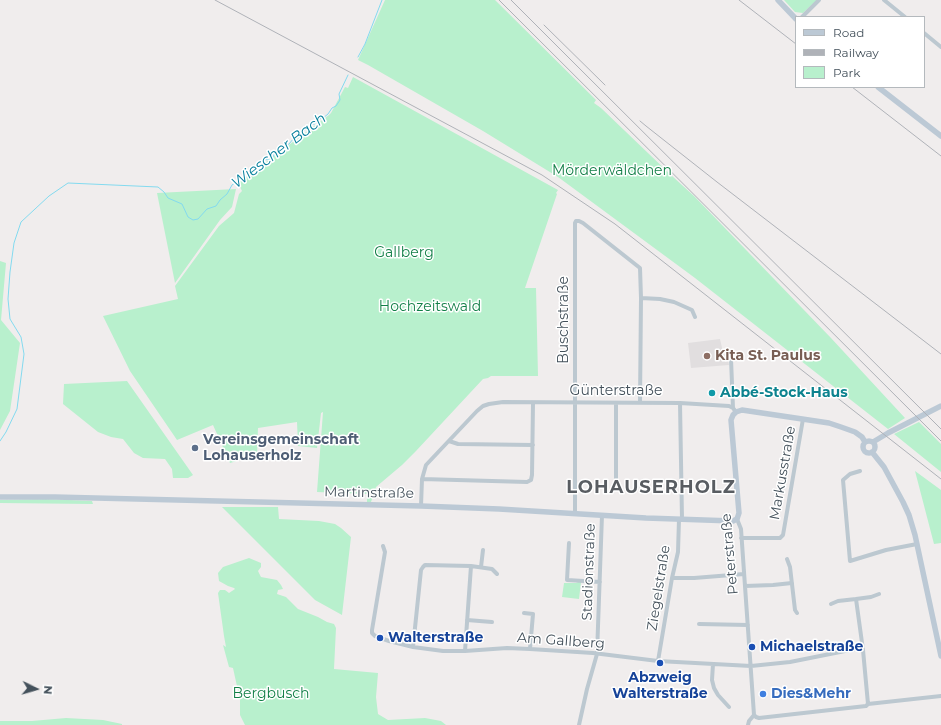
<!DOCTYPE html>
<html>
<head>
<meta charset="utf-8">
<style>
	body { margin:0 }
	#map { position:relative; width:941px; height:725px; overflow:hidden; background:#f0eded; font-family:Montserrat,sans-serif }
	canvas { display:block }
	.legend { position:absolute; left:795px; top:16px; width:130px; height:72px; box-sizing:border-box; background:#fff; border:1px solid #b4b9bd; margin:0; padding:5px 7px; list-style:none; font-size:12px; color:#44515b }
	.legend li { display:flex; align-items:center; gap:8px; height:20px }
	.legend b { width:20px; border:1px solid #b4b9bd }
	.north { position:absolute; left:16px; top:669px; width:40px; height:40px; -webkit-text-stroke:3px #fff; paint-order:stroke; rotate:95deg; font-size:11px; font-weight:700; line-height:16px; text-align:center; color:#44515b }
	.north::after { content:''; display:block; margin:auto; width:14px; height:18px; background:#44515b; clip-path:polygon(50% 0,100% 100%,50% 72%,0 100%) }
</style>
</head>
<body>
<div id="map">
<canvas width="941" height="725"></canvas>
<ul class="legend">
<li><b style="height:5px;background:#bcc9d5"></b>Road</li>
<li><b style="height:5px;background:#afb2b8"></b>Railway</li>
<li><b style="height:11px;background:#b8f0cd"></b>Park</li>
</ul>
<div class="north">N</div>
</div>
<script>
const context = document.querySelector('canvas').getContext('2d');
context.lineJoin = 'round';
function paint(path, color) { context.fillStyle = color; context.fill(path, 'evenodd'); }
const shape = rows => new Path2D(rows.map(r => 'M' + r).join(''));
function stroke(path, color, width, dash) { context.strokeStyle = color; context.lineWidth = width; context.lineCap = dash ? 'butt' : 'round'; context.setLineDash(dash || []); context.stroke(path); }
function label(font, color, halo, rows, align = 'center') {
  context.font = font + ' Montserrat,sans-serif'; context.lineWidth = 3; context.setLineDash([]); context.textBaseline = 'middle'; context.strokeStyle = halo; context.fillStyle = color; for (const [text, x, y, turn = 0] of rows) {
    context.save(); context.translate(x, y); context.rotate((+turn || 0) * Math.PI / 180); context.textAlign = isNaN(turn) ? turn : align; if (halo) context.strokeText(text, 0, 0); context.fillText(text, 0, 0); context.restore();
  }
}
paint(shape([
	[720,339,723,352,728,359,729,365,691,368,688,343]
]), '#e1dedf');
paint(shape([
	[385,0,495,0,596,100,594,103,601,108,672,176,694,196,831,338,905,418,888,429,695,278,558,177,483,131,368,65,358,60],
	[784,0,817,0,803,13,795,12],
	[353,77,558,190,556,193,557,194,525,288,536,288,538,376,491,376,488,378,483,379,416,451,402,465,376,487,371,502,367,502,367,494,317,492,323,412,321,413,317,448,298,446,297,422,258,428,257,455,230,463,213,425,177,440,130,371,103,316,178,299,175,286,219,226,234,213,239,194,242,191,238,183,329,115,331,113,345,87,348,88],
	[236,189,232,207,220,220,175,283,157,193],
	[0,261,6,263,1,320,20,343,10,411,0,430],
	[127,381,193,475,188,478,173,478,172,469,165,459,143,458,134,453,123,439,111,437,98,432,63,404,64,384],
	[919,422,941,444,941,472,894,434],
	[915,471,941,490,941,543,934,544],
	[46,499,92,501,93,504,0,503,0,500],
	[222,507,278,507,279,519,319,521,335,524,341,528,351,537,342,615,315,600],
	[249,558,261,563,261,567,258,571,261,577,277,580,281,585,283,589,278,590,277,594,286,597,298,609,318,617,327,622,334,624,336,628,334,669,378,673,376,697,378,714,388,720,425,718,441,721,446,725,245,725,240,715,240,700,233,668,229,667,223,645,226,647,224,636,218,593,220,590,225,590,229,593,235,589,234,588,228,586,219,581,218,573,223,567],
	[578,582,581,582,579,599,562,597,564,583,576,583],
	[66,718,103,720,122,724,122,725,0,725,0,721,32,721]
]), '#b8f0cd');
stroke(shape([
	[358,57,365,44,382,0],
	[0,441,6,432,17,409,24,354,21,337,10,319,8,299,10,272,14,243,21,222,49,196,68,183,158,187,164,192,168,198,182,204,188,217,193,220,198,219,207,209,216,206,220,200,227,194,232,185,253,169,260,166,264,160,272,159,276,151,282,149,289,144,299,132,305,130,310,124,315,124,319,119,323,118,328,114,332,108,336,106,340,100,339,94,348,75]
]), '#83daef', 1);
stroke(shape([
	[884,0,905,17],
	[802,17,819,0],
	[924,33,941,47],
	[641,298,660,299,674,302,692,310,695,317],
	[727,350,731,359,733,408],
	[616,403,616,482,618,487],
	[680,403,682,519],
	[449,441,458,444,533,445],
	[860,471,850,474,843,480,850,561,886,550,917,544],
	[422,479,527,482,531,480,532,475,533,403],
	[421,506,422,479,426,465,477,411,483,406,489,404,503,402,680,403,729,406,733,408,736,412],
	[575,514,575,223,576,221,579,221,583,223,640,268,641,298,640,403],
	[737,519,741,529,754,715],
	[741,538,780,538,783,535,803,419],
	[569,543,567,580,600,582],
	[383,546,385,552,372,630,372,633,375,636,389,641,413,647,443,651,465,651,507,648,530,649,593,653,658,661,751,666,790,662,860,648,863,650,868,704],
	[787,559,790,567,795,610,797,613],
	[471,566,492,569,497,574],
	[481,567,483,550],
	[672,578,694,578,744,574],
	[745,586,773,585,792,583],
	[831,604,838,601,856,599],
	[524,613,533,614,530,649],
	[467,620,492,622],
	[699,624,748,625],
	[413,647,421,570,423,567,425,565,471,566,465,651],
	[863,650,856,599,871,597,879,594],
	[658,661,672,578,678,552,679,519],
	[713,664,712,680,714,688,718,695,729,707],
	[754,715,756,717,759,718,866,706,868,704,941,696],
	[579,725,587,689,597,654,602,515],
	[748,725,749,721,754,715]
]), '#bcc8d0', 4);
stroke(shape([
	[778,0,796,19],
	[878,87,941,136],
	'863 447a6 6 0 1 1 12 0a6 6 0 1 1-12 0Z',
	[873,442,888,433,941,406],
	[872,452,884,467,903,502,909,515,915,535,941,656],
	[0,497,55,497,421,506,499,509,646,518,733,521,737,519,739,513,731,420,733,415,736,412,742,410,829,423,841,427,855,432,862,437,865,442]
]), '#bcc9d5', 5.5);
stroke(shape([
	[215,0,542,175,615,224,941,479],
	[499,0,941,441],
	[511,0,567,56,941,429],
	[739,0,796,44],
	[544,25,605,85],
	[852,87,941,156],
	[640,121,646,126,717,182,941,354]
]), '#afb2b8', 1);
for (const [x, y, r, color] of [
	[707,356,4,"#8d6e63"],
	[712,393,4,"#0f9aa8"],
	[195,448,4,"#5c6f8a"],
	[380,638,4,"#1a4fb4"],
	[752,647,4,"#1a4fb4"],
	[660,663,4,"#1a4fb4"],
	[763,694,4,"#3f7fe0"]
]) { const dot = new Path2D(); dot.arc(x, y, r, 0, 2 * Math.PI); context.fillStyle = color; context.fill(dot); stroke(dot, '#fff', 1.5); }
label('14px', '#127f47', '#fff', [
	["Mörderwäldchen",612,171],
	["Gallberg",404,253],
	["Hochzeitswald",430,307],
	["Bergbusch",271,694]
]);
label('14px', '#44515b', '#fff', [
	["Buschstraße",564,320,-90],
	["Günterstraße",616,391],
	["Markusstraße",783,473,-80],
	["Martinstraße",369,493,1],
	["Peterstraße",730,554,-95],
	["Stadionstraße",589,572,-88],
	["Ziegelstraße",659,588,-81],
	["Am Gallberg",561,641,4]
]);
label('bold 14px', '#785e54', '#fff', [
	["Kita St. Paulus",715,356]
], 'left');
label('bold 14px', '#0d838f', '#fff', [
	["Abbé-Stock-Haus",720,393]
], 'left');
label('bold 14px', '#4e5e75', '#fff', [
	["Vereinsgemeinschaft",203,440],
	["Lohauserholz",203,456]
], 'left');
label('bold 14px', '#164399', '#fff', [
	["Walterstraße",388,638],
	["Michaelstraße",760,647],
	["Abzweig",660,678,"center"],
	["Walterstraße",660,694,"center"]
], 'left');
label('bold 14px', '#366cbe', '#fff', [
	["Dies&Mehr",771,694]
], 'left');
label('italic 15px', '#07809d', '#fff', [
	["Wiescher Bach",279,151,-37]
]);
context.letterSpacing = '1px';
label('bold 18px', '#595d62', '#fff', [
	["LOHAUSERHOLZ",651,488]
]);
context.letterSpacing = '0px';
</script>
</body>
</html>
